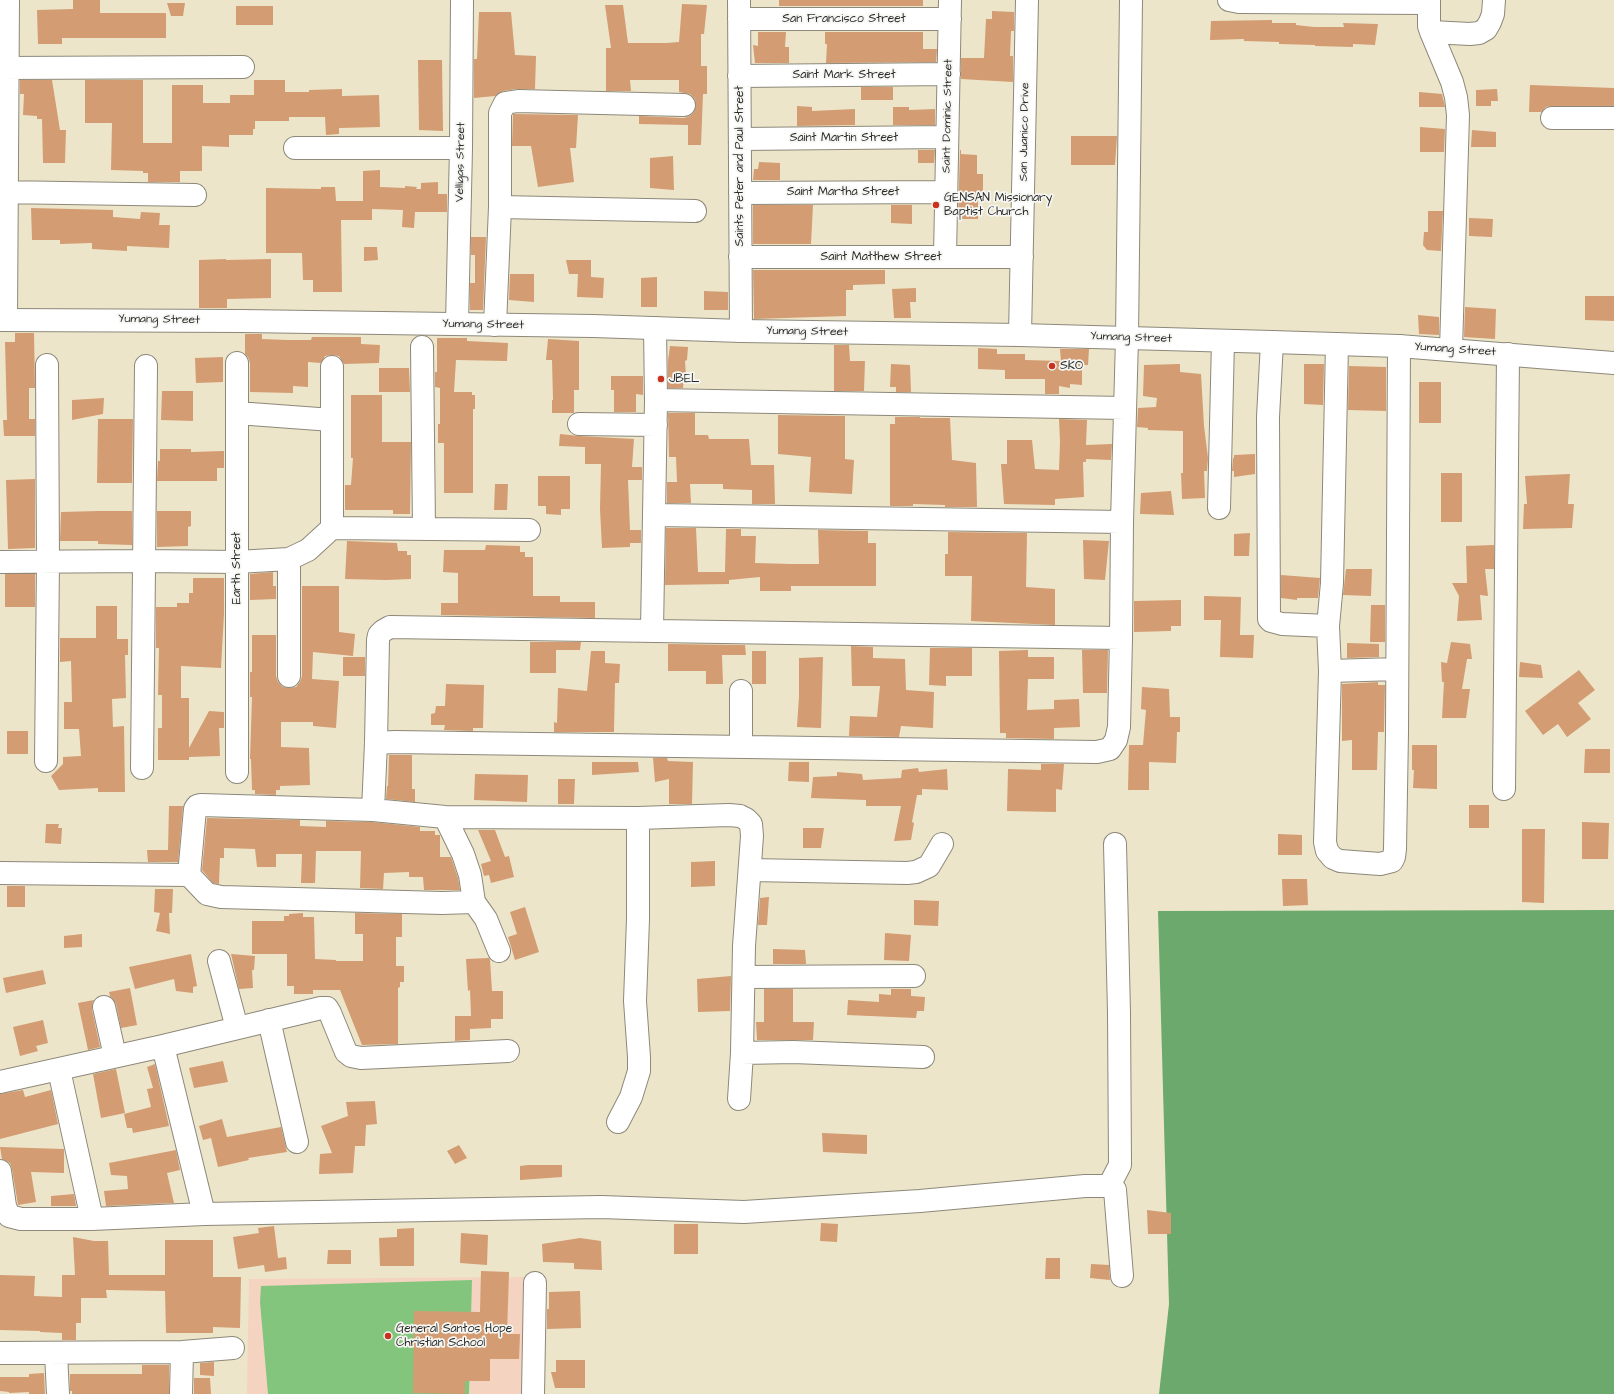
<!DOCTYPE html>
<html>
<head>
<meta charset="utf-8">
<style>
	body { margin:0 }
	canvas { display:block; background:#ede5c9 }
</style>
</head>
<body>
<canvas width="1614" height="1394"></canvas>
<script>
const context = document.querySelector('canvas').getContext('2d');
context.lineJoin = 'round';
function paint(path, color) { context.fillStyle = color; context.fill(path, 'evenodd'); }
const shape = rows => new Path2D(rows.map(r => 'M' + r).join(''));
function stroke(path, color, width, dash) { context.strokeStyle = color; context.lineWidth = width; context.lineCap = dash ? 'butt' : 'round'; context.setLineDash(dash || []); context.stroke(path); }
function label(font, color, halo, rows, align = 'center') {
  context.font = font + ' "Architects Daughter",sans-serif'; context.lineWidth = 3.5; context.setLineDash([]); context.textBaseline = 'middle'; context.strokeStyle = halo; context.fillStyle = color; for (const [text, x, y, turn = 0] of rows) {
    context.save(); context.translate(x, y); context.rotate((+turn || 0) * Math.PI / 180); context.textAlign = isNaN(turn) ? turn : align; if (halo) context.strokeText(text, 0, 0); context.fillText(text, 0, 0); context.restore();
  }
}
paint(shape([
	[529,1277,528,1394,247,1394,249,1279]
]), '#f4d3c0');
paint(shape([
	[472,1280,469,1394,268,1394,260,1302,261,1286]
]), '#84c57d');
paint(shape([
	[1614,910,1614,1394,1159,1394,1169,1304,1158,911]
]), '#6baa6c');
paint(shape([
	[73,0,100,0,100,13,166,13,166,38,62,38,62,44,38,44,37,10,73,9],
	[779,0,923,0,923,6,779,6],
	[167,3,185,3,183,16,171,16],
	[682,4,707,5,704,34,701,34,701,66,707,66,707,94,703,94,701,145,688,145,688,125,639,124,639,116,684,118,690,116,694,112,696,106,695,99,690,94,679,92,679,80,630,80,631,91,606,91,606,48,611,48,605,5,623,5,628,43,666,43,679,42],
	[236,6,273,6,273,25,236,25],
	[992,11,1014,12,1014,31,1011,31,1010,56,1013,56,1013,82,961,79,961,58,984,58,986,19,992,19],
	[479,12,511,12,515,55,536,56,535,89,516,89,503,91,495,96,474,98,474,59,477,59],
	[1272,20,1272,23,1296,23,1296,25,1314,27,1344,27,1343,23,1378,24,1375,45,1353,44,1353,47,1315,46,1315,45,1279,44,1279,42,1244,41,1244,39,1210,40,1211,21],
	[758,32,786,32,785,47,789,47,789,63,755,63,753,45,758,46],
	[825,32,923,32,923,49,937,49,936,62,826,63,827,44,825,44],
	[418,60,442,60,443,131,419,130],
	[20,80,52,80,60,130,66,130,65,163,43,163,42,119,37,119,37,116,23,115,24,94,20,94],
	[85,80,143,80,143,143,172,143,172,85,203,85,203,103,230,103,230,95,254,95,254,80,285,80,285,92,309,92,309,90,342,89,342,96,379,95,380,127,339,128,339,134,326,135,325,117,289,117,289,121,255,121,255,129,253,129,253,135,229,135,229,147,202,146,202,171,180,171,180,182,148,182,148,173,143,173,143,171,111,170,112,123,85,123],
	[1530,85,1614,88,1614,106,1552,106,1546,107,1541,112,1529,112],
	[861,87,893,87,893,100,861,100],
	[1497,89,1498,101,1491,101,1491,106,1476,106,1476,90],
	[1419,92,1442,94,1445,107,1419,107],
	[797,106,812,107,812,111,855,109,855,125,797,126],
	[893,107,909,107,909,110,935,109,935,125,893,125],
	[513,114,578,115,576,148,570,148,574,182,538,187,531,146,512,146],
	[1420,127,1445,129,1444,152,1420,152],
	[1472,130,1496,132,1496,147,1471,147],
	[1071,136,1117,136,1115,165,1071,165],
	[918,150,935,150,934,163,918,163],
	[960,150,961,150,961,154,977,155,977,174,983,174,983,196,978,196,978,219,958,219],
	[673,156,674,190,650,188,650,158],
	[759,162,780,163,780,180,753,180,754,169,758,169],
	[380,170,380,187,405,188,405,186,417,187,416,189,421,189,421,183,438,182,438,194,447,194,447,212,415,212,414,228,402,227,403,210,372,209,372,220,341,220,342,292,313,292,313,280,303,280,302,253,266,253,266,188,321,189,321,187,335,187,336,201,363,201,363,171],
	[753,205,813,205,811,244,753,244],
	[891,205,912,205,912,224,891,223],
	[31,208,113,210,113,217,140,219,141,212,160,213,159,225,170,225,169,248,127,246,127,251,92,249,92,243,60,244,60,240,32,240],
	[1428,211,1443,211,1441,251,1427,250,1423,245,1424,232,1428,232],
	[1469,218,1493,219,1492,237,1469,236],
	[471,237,486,237,483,310,470,310,470,283,475,283,475,255,471,255],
	[364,247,377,247,378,260,364,261],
	[226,259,226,260,271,259,271,298,227,299,227,308,199,308,199,260],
	[566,260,591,260,591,277,604,278,603,298,577,297,578,274,569,274],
	[753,270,885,270,885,284,853,285,853,290,846,290,846,316,754,319],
	[510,274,534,274,534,302,509,300],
	[657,277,657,307,641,307,641,278],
	[916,288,916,302,910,302,911,318,894,318,892,289],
	[704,291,728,292,728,310,704,310],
	[1585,296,1614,296,1614,321,1585,320],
	[1465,307,1496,309,1495,339,1464,337],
	[1418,315,1439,317,1439,335,1419,334],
	[15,333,34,333,35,388,29,388,29,419,35,419,35,436,4,436,3,420,7,420,5,342,15,342],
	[245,334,262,334,262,339,287,340,311,340,312,337,361,337,361,344,380,345,379,363,344,364,339,356,332,355,325,356,321,363,308,362,308,387,293,386,293,393,250,392,250,363,248,357,245,354],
	[437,338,467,338,467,341,508,343,507,361,456,360,454,392,472,392,472,395,475,395,475,409,473,409,473,493,444,493,444,443,438,443,438,424,440,424,440,388,435,387,435,372,437,372],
	[548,339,579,341,579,390,574,390,574,413,552,413,552,400,553,400,552,360,546,360],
	[834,345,849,345,850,361,865,361,864,391,834,391],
	[670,346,688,347,687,360,685,361,686,376,684,377,683,388,668,388,668,361],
	[978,348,997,349,997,354,1025,354,1025,360,1061,361,1060,349,1089,349,1088,365,1082,365,1082,385,1070,384,1070,388,1059,386,1059,394,1045,394,1045,379,1005,379,1005,370,978,369],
	[223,357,223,382,196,383,195,358],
	[891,364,910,365,911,392,896,392,896,387,890,387],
	[1180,364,1180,372,1201,374,1204,426,1208,458,1207,471,1204,471,1205,498,1182,499,1181,473,1183,473,1183,431,1148,430,1148,428,1137,427,1138,408,1156,407,1157,398,1143,396,1144,365],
	[1304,364,1324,364,1323,405,1304,404],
	[1349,366,1386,367,1386,411,1348,410],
	[379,368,409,368,410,392,379,392],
	[611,376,643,376,643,395,636,394,636,412,614,412,614,390,611,390],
	[1419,382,1441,382,1441,423,1419,423],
	[162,391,193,391,193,421,161,420],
	[351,395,382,395,382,442,411,442,410,514,393,514,393,510,345,510,345,485,351,485,353,458,351,458],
	[104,398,103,414,72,420,72,400],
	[668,413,695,413,695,435,708,435,709,439,749,439,751,465,774,465,775,504,752,504,752,490,723,489,723,484,690,484,691,503,667,503,667,482,677,482,676,457,669,457],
	[778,415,845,416,845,459,854,460,852,494,809,492,811,457,778,454],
	[895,417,920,417,920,418,950,418,952,460,976,463,977,507,945,507,945,505,913,504,913,506,890,506,890,424,895,424],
	[98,419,133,419,132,483,97,483],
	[1059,419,1087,420,1086,445,1112,444,1111,460,1086,459,1086,462,1083,462,1084,497,1055,499,1055,505,1004,504,1001,464,1007,464,1007,440,1032,440,1035,469,1059,470,1060,442],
	[560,434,579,436,634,439,632,467,642,467,642,480,628,480,630,530,641,530,641,543,630,543,630,547,602,548,600,509,601,464,585,464,585,447,559,446],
	[160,449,191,449,191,452,224,451,224,468,217,468,217,481,157,481,158,461,160,461],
	[1255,454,1255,474,1234,477,1234,471,1232,471,1233,458,1234,458,1234,455],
	[1441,473,1462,473,1462,522,1441,522],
	[1570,474,1568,504,1574,504,1572,528,1523,529,1524,504,1527,504,1525,476],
	[538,476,570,476,570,509,561,509,561,515,546,514,546,506,538,506],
	[35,479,35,548,8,549,6,480],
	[495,484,508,484,507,510,494,510],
	[1171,491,1174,515,1140,514,1141,493],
	[98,511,132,511,132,545,98,544,98,541,60,541,61,512],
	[157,511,191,511,191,526,188,527,188,546,157,547],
	[666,528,696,528,698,572,725,572,726,529,741,529,741,536,756,536,755,563,791,564,819,564,818,530,868,531,868,543,876,543,876,586,791,586,791,591,760,591,760,577,729,580,729,584,665,585],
	[948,532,1027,533,1026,587,1055,589,1055,625,971,621,972,576,945,576,945,554,948,554],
	[1250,533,1249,556,1234,556,1234,534],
	[1083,540,1109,541,1105,580,1084,579],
	[347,541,397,543,398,551,407,551,407,555,411,555,411,579,386,580,345,579],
	[486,545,520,546,520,552,525,552,525,557,533,557,533,596,560,596,560,602,595,602,595,618,441,615,441,603,458,603,458,573,443,572,444,550,485,550],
	[1494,545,1494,569,1485,569,1488,596,1480,595,1482,620,1457,621,1459,596,1452,583,1467,583,1466,546],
	[1346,569,1372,569,1371,596,1343,595],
	[273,572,273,586,276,586,276,599,250,600,250,574],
	[5,574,35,574,35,607,5,607],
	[1281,575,1320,578,1318,598,1297,598,1297,600,1281,598],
	[193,578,224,578,224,614,221,668,181,666,181,698,189,698,189,748,209,711,224,712,224,728,219,728,220,756,189,757,189,760,158,760,158,728,162,728,162,695,158,695,159,648,156,648,156,607,177,607,177,603,189,603,189,593,193,593],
	[302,586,339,586,339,632,355,634,353,656,313,652,312,679,339,681,336,728,313,726,313,722,281,722,281,747,309,748,310,785,280,786,280,790,276,790,276,795,255,794,255,790,252,790,251,759,250,759,252,697,250,697,250,672,252,672,252,635,276,635,276,676,278,682,283,687,289,688,296,687,300,682,302,676],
	[1204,596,1241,597,1240,635,1254,635,1253,658,1220,657,1221,620,1204,620],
	[1181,600,1181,626,1171,626,1171,631,1134,632,1134,601],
	[1371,605,1385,605,1385,642,1370,642],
	[96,606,117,606,117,639,128,639,128,655,125,655,126,698,112,699,113,727,124,726,125,792,98,792,98,788,59,790,51,776,63,764,63,757,81,756,79,729,64,729,64,702,72,702,71,661,60,662,60,638,96,638],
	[530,642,581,642,580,650,556,650,556,673,530,673],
	[1451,642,1470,644,1472,659,1467,659,1462,689,1470,689,1466,718,1442,718,1444,682,1442,682,1441,662,1447,663],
	[1347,643,1379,644,1379,657,1347,658],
	[668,644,745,645,746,655,722,655,723,684,706,684,706,671,668,671],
	[851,646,873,647,873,658,905,659,906,690,934,692,933,728,901,726,899,737,849,736,850,716,877,717,880,686,852,686],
	[930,648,972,648,972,676,946,676,946,686,929,685],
	[1028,650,1028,657,1054,657,1054,679,1028,679,1027,710,1054,709,1054,700,1079,699,1080,727,1054,728,1054,739,1006,738,1006,733,1000,733,999,651],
	[1082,650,1108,650,1107,693,1083,693],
	[591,651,605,651,605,663,620,664,619,683,615,683,614,732,554,732,554,722,557,723,558,688,587,691],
	[752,651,766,651,766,684,752,684],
	[343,657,365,657,365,676,343,676],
	[823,657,821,728,797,727,799,696,799,658],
	[1520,662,1541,665,1543,678,1519,677],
	[1579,670,1595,690,1578,703,1591,719,1567,737,1558,724,1543,735,1525,711],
	[1378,682,1378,685,1385,685,1384,732,1378,732,1377,770,1352,770,1352,740,1342,741,1342,684],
	[446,684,484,685,483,728,473,728,473,731,444,730,445,725,431,725,431,714,435,713,436,706,445,706],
	[1142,687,1169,689,1170,717,1180,717,1180,732,1177,732,1176,763,1149,762,1149,790,1128,790,1129,745,1143,745,1146,710,1141,709],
	[7,731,28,731,28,754,7,754],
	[1412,745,1437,745,1437,789,1413,788,1414,770,1412,770],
	[1585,749,1610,749,1610,773,1584,773],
	[389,755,412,755,412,789,415,789,415,802,386,799,387,786,388,786],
	[653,758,667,758,668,761,693,762,692,804,669,804,669,779,655,782],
	[592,762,638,762,639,772,592,775],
	[789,762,809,762,809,782,788,781],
	[1041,764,1064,764,1062,790,1056,789,1056,812,1007,811,1008,769,1041,770],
	[918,768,919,772,947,769,948,790,922,789,922,795,917,795,912,822,914,823,911,840,894,841,901,806,866,806,866,800,811,798,813,777,837,776,837,772,862,774,863,780,901,778,902,770],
	[475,774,528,775,527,802,474,800],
	[558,779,575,779,574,804,558,804],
	[1469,805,1489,805,1489,828,1469,828],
	[169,806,183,806,178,862,148,862,147,850,168,850],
	[207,818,300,820,300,826,326,827,326,821,372,822,420,827,420,831,435,831,435,835,440,835,440,857,451,857,458,878,460,890,424,890,423,877,409,877,409,872,384,873,383,889,360,888,361,851,316,851,315,883,301,883,302,854,276,854,276,867,257,867,255,849,224,848,224,858,220,858,219,884,213,883,202,870],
	[1582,822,1609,823,1608,859,1582,859],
	[46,824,59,824,58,828,62,828,61,844,45,843],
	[803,828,824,828,821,848,803,848],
	[1522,829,1545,829,1544,903,1522,902],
	[478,830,495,830,505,857,509,856,514,877,491,883,489,875,484,876,481,864,491,861],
	[1278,834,1302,835,1302,855,1278,855],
	[715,861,715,886,691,887,691,862],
	[1282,879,1307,879,1308,905,1283,906],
	[7,886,25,886,25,907,7,907],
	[155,889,173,889,172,913,169,913,170,934,156,931,160,913,154,912],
	[769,897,767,925,758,925,760,898],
	[914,900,939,901,938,926,914,925],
	[525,907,539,952,515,960,508,937,517,934,510,912],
	[303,913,303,917,314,917,315,959,336,960,336,961,363,961,363,934,355,934,355,913,402,914,402,937,396,937,396,966,404,966,404,982,400,982,400,987,398,988,398,1044,362,1045,340,990,313,990,313,994,294,994,294,986,287,986,287,954,252,954,252,921,284,921,284,916,289,916,289,914],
	[885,933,911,935,909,961,884,960],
	[82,934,82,947,64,948,64,936],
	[773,949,805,950,806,964,773,964],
	[191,954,197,986,193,987,193,993,176,991,174,979,135,989,129,967],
	[231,954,255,956,254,970,252,970,253,988,239,989],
	[489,958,490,960,492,991,503,991,503,1019,491,1019,491,1028,470,1029,470,1040,455,1041,455,1016,471,1016,470,990,468,991,466,959],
	[43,970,46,984,6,993,3,978],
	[731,976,730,1011,698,1012,697,979],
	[130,988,137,1025,121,1028,116,1004,113,999,110,996,109,992],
	[764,989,793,989,793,1022,814,1022,813,1040,757,1040,756,1022,764,1022],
	[891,989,911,989,911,996,925,997,924,1011,917,1011,916,1018,847,1015,848,1000,879,1002,879,994,891,995],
	[94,1000,92,1004,92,1010,100,1047,88,1050,78,1003],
	[43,1020,48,1043,36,1046,38,1051,20,1056,13,1027],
	[223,1061,228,1082,194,1088,189,1068],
	[155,1064,169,1126,133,1133,132,1128,127,1128,124,1114,151,1107,147,1089,153,1088,147,1067],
	[116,1069,125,1113,101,1118,93,1074],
	[23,1090,25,1097,51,1090,58,1124,0,1139,0,1094],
	[375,1101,377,1124,366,1125,365,1146,355,1146,353,1173,319,1174,320,1154,332,1153,321,1126,348,1116,346,1102],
	[222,1119,227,1137,281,1127,287,1152,248,1158,249,1160,218,1167,211,1138,203,1140,199,1126],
	[822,1133,867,1135,867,1154,823,1152],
	[459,1145,467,1158,455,1164,447,1151],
	[0,1147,64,1149,64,1173,31,1172,36,1202,18,1205,12,1169,10,1163,2,1159],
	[176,1150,180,1170,167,1173,174,1203,106,1206,104,1191,128,1189,127,1176,111,1175,109,1163],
	[528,1165,562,1165,562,1177,520,1180,520,1166],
	[74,1194,76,1206,51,1206,51,1196],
	[1147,1210,1171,1213,1171,1234,1148,1234],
	[821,1223,838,1224,837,1242,820,1241],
	[674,1224,698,1224,698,1254,674,1254],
	[274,1226,278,1258,286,1257,287,1269,265,1272,264,1265,238,1269,233,1237,259,1233,258,1228],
	[414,1228,414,1266,380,1266,379,1238,397,1237,397,1229],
	[461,1233,488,1235,487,1265,460,1263],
	[73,1237,94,1241,108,1241,109,1275,165,1275,165,1240,213,1240,213,1277,241,1277,240,1328,213,1327,213,1333,166,1333,165,1291,106,1290,107,1298,81,1298,81,1323,76,1323,76,1340,62,1340,62,1333,40,1332,40,1331,0,1330,0,1275,35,1276,34,1296,62,1297,62,1275,75,1275],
	[580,1238,601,1241,602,1270,574,1269,574,1263,543,1262,542,1244],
	[328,1250,351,1250,351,1264,327,1264],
	[1046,1258,1060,1258,1060,1279,1045,1279],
	[1091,1264,1109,1265,1110,1280,1090,1278],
	[481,1271,509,1272,507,1334,520,1334,519,1359,490,1359,490,1381,465,1381,465,1394,413,1393,414,1311,480,1312],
	[580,1291,581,1328,547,1329,547,1309,549,1309,549,1292],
	[556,1360,585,1360,585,1388,555,1388,551,1372,556,1372],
	[214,1362,214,1376,200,1375,200,1363],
	[142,1365,169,1365,169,1394,72,1394,72,1391,70,1391,70,1374,142,1374],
	[44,1373,45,1394,29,1394,29,1392,9,1393,9,1392,0,1391,0,1377,29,1377,29,1374],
	[194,1378,210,1378,211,1394,194,1394]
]), '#d39c72');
const minor = shape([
	[739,0,741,331],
	[1229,0,1239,2,1429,3],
	[1429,0,1429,26,1431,32,1452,82,1456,97,1458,115,1451,349],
	[739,19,950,19],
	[1431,32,1470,34,1479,33,1486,29,1490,22,1493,14,1494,0],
	[0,68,243,67],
	[739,76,949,74],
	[1552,118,1614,118],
	[740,139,947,137],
	[295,148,461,148],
	[0,192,195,195],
	[740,193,946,192],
	[500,207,695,211],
	[740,257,1022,257],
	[945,257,950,0],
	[6,320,8,0],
	[457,324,461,148,462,0],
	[495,325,500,207,500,113,505,103,518,101,684,105],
	[1020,335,1027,0],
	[1272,342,1268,417,1269,619,1271,621,1282,624,1328,626],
	[1337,344,1332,583,1328,626,1330,671,1325,842,1327,851,1333,858,1340,861,1380,864,1392,861,1394,857,1395,849,1397,732,1399,346],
	[422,347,424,529],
	[237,363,237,772],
	[332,367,332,528],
	[656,400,1125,408],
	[237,413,332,420],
	[579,424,656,425],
	[1219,508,1223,341],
	[655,515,1122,522],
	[289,559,289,676],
	[0,562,144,561,237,562,289,559,308,550,332,528,529,530],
	[652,630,656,400,655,328],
	[1330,671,1397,669],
	[376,743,395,742,1097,752,1110,749,1116,740,1119,727,1121,638,1122,522,1127,338,1131,0],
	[741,747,741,691],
	[46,761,48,561,47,365],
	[142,768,146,366],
	[1504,789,1508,354],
	[373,810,376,743,378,640,379,635,383,631,390,627,1121,638],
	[445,817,463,854,470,875,474,902],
	[750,870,907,873,916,872,929,866,942,844],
	[0,873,189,875],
	[499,951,486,919,474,902,442,903,221,897,207,894,189,875,195,809,197,806,201,805,373,810,445,817,638,818,729,815,740,816,746,819,751,824,752,836,744,946,742,1053,793,1052,923,1057],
	[219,961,237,1028],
	[744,977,914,976],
	[104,1007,115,1056],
	[269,1020,297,1142],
	[163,1046,204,1214],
	[59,1070,92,1219],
	[0,1082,163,1046,321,1008,327,1008,330,1013,346,1052,351,1056,361,1058,508,1051],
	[739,1099,742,1053],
	[618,1122,631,1097,639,1071,639,1057,635,1001,638,919,638,818],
	[0,1171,5,1206,9,1216,21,1219,92,1219,204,1214,601,1207,744,1212,920,1201,1085,1186,1109,1186,1115,1190,1122,1276],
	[1109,1186,1120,1165,1119,1013,1115,844],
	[0,1353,182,1352,233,1348],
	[56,1353,58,1394],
	[181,1394,182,1352],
	[533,1394,535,1283]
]);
const major = shape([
	[0,320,241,321,593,326,741,331,1020,335,1272,342,1399,346,1614,363]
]);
stroke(minor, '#8c887a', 24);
stroke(major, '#8c887a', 24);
stroke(minor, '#fff', 22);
stroke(major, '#fff', 22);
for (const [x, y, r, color] of [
	[936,205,4,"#c8321e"],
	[1052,366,4,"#c8321e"],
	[661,379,4,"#c8321e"],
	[388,1336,4,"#c8321e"]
]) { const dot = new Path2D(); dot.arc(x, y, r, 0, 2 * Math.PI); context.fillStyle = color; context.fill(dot); stroke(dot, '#f6f6f2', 1.5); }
label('12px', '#2b2b2b', '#f6f6f2', [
	["San Francisco Street",844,19],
	["Saint Mark Street",844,75],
	["Saint Dominic Street",948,116,-89],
	["San Juanico Drive",1025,132,-89],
	["Saint Martin Street",844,138],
	["Velligas Street",461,162,-89],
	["Saints Peter and Paul Street",740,166,-90],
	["Saint Martha Street",843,192],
	["Saint Matthew Street",881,257],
	["Yumang Street",159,320,1],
	["Yumang Street",483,325,1],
	["Yumang Street",807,332,1],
	["Yumang Street",1131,338,2],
	["Yumang Street",1455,350,4],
	["Earth Street",237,568,-90]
]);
label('12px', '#2b2b2b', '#f6f6f2', [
	["GENSAN Missionary",944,198],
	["Baptist Church",944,212],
	["SKO",1060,366],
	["JBEL",669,379],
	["General Santos Hope",396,1329],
	["Christian School",396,1343]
], 'left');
</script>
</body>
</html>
